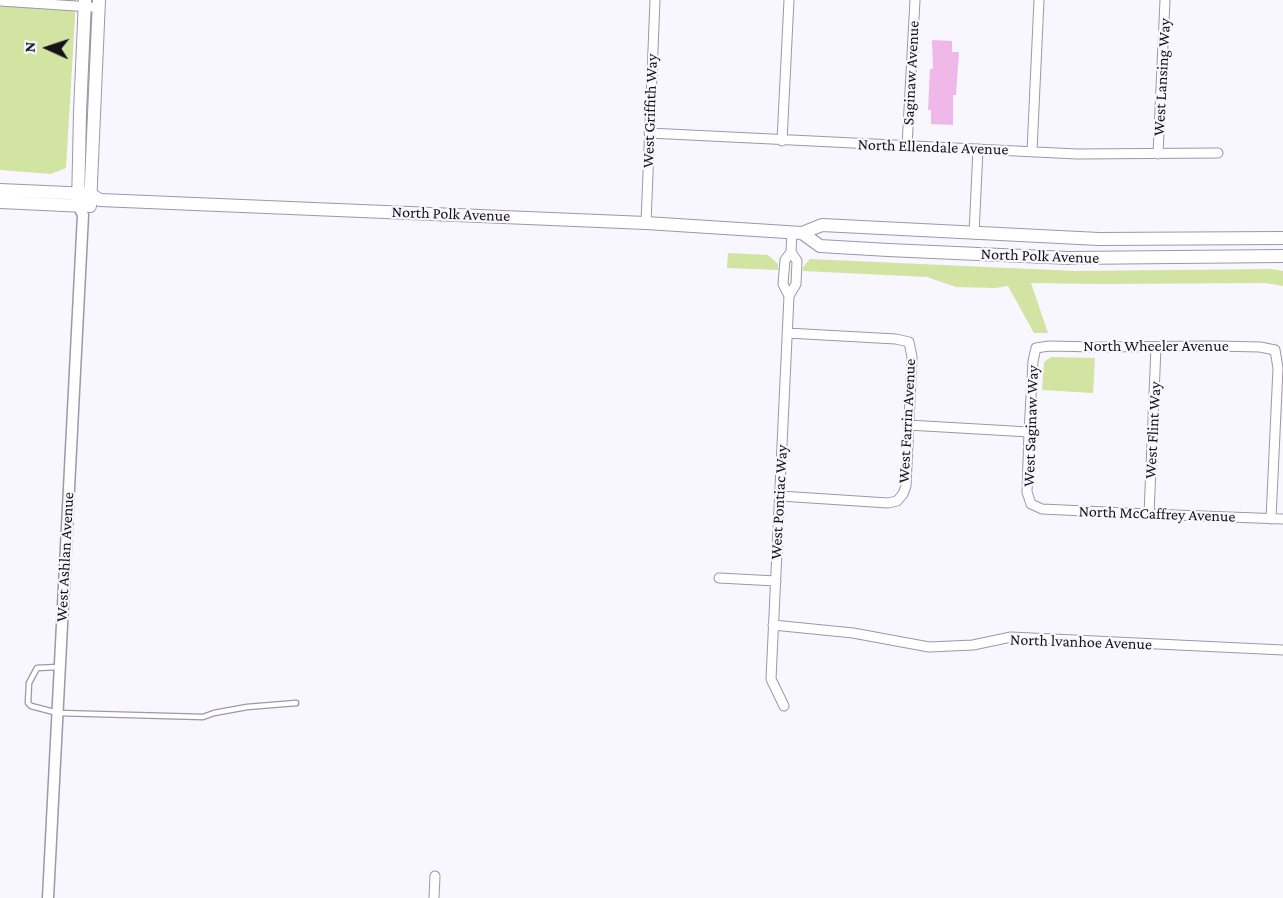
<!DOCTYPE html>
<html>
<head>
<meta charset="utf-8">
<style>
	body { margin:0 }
	#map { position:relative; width:1283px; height:898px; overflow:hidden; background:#f8f6fe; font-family:"Crimson Pro",serif }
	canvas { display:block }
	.north { position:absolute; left:18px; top:18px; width:60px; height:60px; -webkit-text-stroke:4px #f8f6fe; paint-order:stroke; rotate:273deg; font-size:16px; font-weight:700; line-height:24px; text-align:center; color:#151319 }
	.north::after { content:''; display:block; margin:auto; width:21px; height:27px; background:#151319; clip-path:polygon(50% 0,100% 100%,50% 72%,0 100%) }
</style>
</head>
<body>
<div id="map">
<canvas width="1283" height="898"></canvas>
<div class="north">N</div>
</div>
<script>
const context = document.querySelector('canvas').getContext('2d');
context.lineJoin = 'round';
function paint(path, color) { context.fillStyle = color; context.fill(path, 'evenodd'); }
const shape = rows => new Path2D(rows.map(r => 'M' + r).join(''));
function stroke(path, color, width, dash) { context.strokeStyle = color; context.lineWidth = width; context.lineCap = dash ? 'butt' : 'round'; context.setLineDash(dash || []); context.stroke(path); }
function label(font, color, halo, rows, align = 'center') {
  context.font = font + ' "Crimson Pro",serif'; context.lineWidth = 4.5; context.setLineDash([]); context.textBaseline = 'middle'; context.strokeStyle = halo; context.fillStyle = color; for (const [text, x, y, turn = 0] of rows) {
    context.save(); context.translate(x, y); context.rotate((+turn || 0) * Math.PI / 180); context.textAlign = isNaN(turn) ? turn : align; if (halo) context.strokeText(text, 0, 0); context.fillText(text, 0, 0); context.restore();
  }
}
paint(shape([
	[0,0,76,0,66,168,51,174,0,170],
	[728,253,768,255,778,264,778,270,727,268],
	[810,259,1075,271,1272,269,1283,271,1283,286,1266,283,1101,284,1031,283,1048,333,1034,333,1008,286,995,288,956,287,927,277,803,271,803,267],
	[1051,357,1095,358,1093,393,1042,390,1044,362]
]), '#d2e3a2');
paint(shape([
	[932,40,952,41,952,52,959,52,956,95,953,95,953,125,931,124,931,110,928,110,930,69,933,69]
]), '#f0b8e9');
const service = shape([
	[58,667,37,668,29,683,28,703,31,706,58,713,203,717,214,713,247,707,296,703]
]);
const minor = shape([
	[0,1,91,7],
	[649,133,1077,154,1218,153],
	[782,141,789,0],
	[907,146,915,0],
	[1032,151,1039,0],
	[1158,154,1165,0],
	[646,223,655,0],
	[974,234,978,149],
	[791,252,797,261,796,284,789,296,783,284,785,260,791,252,792,232],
	[908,425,1029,432],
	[780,496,888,503,897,501,903,494,906,486,912,357,909,342,896,339,787,333],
	[1149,514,1156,347],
	[1271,519,1278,368,1275,350,1260,347,1216,346,1097,347,1049,346,1036,348,1033,361,1029,432,1027,492,1031,504,1042,509,1149,514,1283,519],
	[719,578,776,581],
	[773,625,853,633,929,647,973,645,1011,637,1283,650],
	[784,706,771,679,789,296],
	[434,898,435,876]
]);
const tertiary = shape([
	[48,898,83,215,78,205]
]);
const secondary = shape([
	[0,190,90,194,100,200,646,223,802,233,822,225,1099,239,1283,238],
	[0,202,85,206],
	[78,205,80,112,85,0],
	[90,206,99,0],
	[802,233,820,246,888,250,1069,258,1283,256]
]);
stroke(service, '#9d97a9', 7);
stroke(minor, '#9d97a9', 11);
stroke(tertiary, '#9d97a9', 13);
stroke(secondary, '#9d97a9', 14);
stroke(service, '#fff', 4.5);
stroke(minor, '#fff', 9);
stroke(tertiary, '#fff', 10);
stroke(secondary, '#fff', 12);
label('16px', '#151319', '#f8f6fe', [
	["Saginaw Avenue",911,73,-87],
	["West Lansing Way",1162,77,-87],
	["West Griffith Way",650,111,-88],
	["North Ellendale Avenue",933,147,2],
	["North Polk Avenue",451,214,2],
	["North Polk Avenue",1040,256,2],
	["North Wheeler Avenue",1156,346],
	["West Farrin Avenue",907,421,-87],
	["West Saginaw Way",1031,426,-88],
	["West Flint Way",1153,430,-87],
	["West Pontiac Way",779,502,-87],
	["North McCaffrey Avenue",1157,514,2],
	["West Ashlan Avenue",65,557,-87],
	["North lvanhoe Avenue",1081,642,2]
]);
</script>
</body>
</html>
